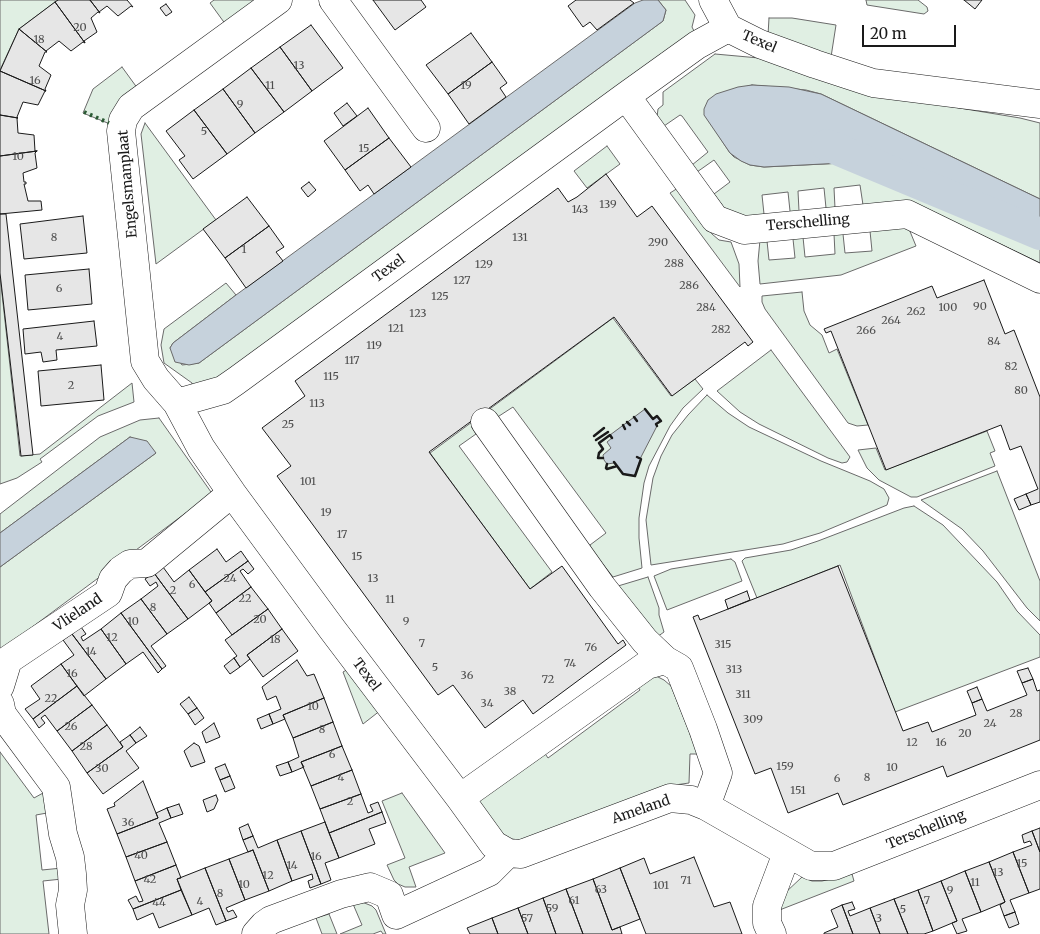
<!DOCTYPE html>
<html>
<head>
<meta charset="utf-8">
<style>
	body { margin:0 }
	#map { position:relative; width:1040px; height:934px; overflow:hidden; background:#fff; font-family:Merriweather,serif }
	canvas { display:block }
	.scale { position:absolute; left:862px; top:25px; width:94px; height:22px; box-sizing:border-box; border:2px solid #1a1a1a; border-top:0; padding-left:6px; font-size:15px; line-height:18px; white-space:nowrap; color:#1a1a1a; -webkit-text-stroke:4px #fff; paint-order:stroke }
</style>
</head>
<body>
<div id="map">
<canvas width="1040" height="934"></canvas>
<div class="scale">20 m</div>
</div>
<script>
const context = document.querySelector('canvas').getContext('2d');
context.lineJoin = 'round';
function paint(path, color) { context.fillStyle = color; context.fill(path, 'evenodd'); }
const shape = rows => new Path2D(rows.map(r => 'M' + r).join(''));
function stroke(path, color, width, dash) { context.strokeStyle = color; context.lineWidth = width; context.lineCap = dash ? 'butt' : 'round'; context.setLineDash(dash || []); context.stroke(path); }
function label(font, color, halo, rows, align = 'center') {
  context.font = font + ' Merriweather,serif'; context.lineWidth = 4; context.setLineDash([]); context.textBaseline = 'middle'; context.strokeStyle = halo; context.fillStyle = color; for (const [text, x, y, turn = 0] of rows) {
    context.save(); context.translate(x, y); context.rotate((+turn || 0) * Math.PI / 180); context.textAlign = isNaN(turn) ? turn : align; if (halo) context.strokeText(text, 0, 0); context.fillText(text, 0, 0); context.restore();
  }
}
const green = shape([
	[0,0,58,0,19,29,0,70,0,0],
	[214,0,253,0,256,3,226,25,210,3,214,0],
	[658,0,685,0,695,15,692,27,694,31,230,373,192,387,192,383,164,363,161,345,164,329,226,283,236,295,173,343,170,348,182,365,199,363,663,21,666,10,658,0],
	[866,0,918,0,927,7,928,11,924,14,867,5,866,0],
	[769,18,792,18,836,25,831,57,768,35,769,18],
	[715,54,759,58,899,98,1020,118,1040,123,1040,199,821,94,806,90,752,85,723,93,705,115,730,153,734,157,750,165,764,167,882,161,1040,234,1040,263,924,208,863,205,860,185,834,188,835,208,828,209,826,208,824,188,798,191,799,211,792,213,790,211,788,192,762,195,764,214,762,216,746,217,725,209,714,194,730,182,714,160,697,172,692,165,708,152,682,116,680,115,664,126,657,117,658,109,663,105,663,92,715,54],
	[122,67,138,89,110,124,83,113,93,89,122,67],
	[145,123,216,220,156,264,141,134,145,123],
	[607,146,620,164,587,188,574,171,607,146],
	[678,188,712,234,719,240,731,242,739,264,740,287,670,193,678,188],
	[899,228,909,229,916,246,841,275,760,284,758,261,760,240,767,241,769,260,795,258,793,239,803,237,805,257,835,254,834,234,843,234,845,253,872,251,870,231,899,228],
	[0,276,20,456,40,454,132,383,134,402,98,416,40,459,42,462,17,478,0,484,0,276],
	[802,292,804,311,810,325,822,335,829,353,837,349,868,425,857,426,848,423,765,309,762,302,762,296,802,292],
	[613,318,671,396,695,379,703,389,683,408,670,426,649,466,644,483,639,518,639,538,642,568,613,577,590,548,590,545,606,533,513,407,496,418,490,413,472,427,476,434,459,446,552,572,530,589,430,453,613,318],
	[771,350,850,457,847,462,842,463,828,458,759,424,740,412,717,391,771,350],
	[707,395,728,413,749,427,821,461,870,481,884,489,889,498,887,505,820,533,783,544,651,565,646,520,653,478,661,456,672,435,688,415,707,395],
	[159,418,211,492,210,495,0,651,0,567,156,453,130,437,0,533,0,514,100,437,140,420,159,418],
	[987,431,995,451,990,453,995,466,917,497,911,497,879,480,867,468,858,450,876,448,885,470,987,431],
	[997,471,1040,581,1040,621,1027,608,983,551,962,529,921,500,997,471],
	[914,506,943,525,997,582,1017,611,1040,635,1040,657,895,712,840,565,757,598,742,561,745,558,791,550,818,541,904,508,914,506],
	[731,559,735,562,742,581,667,610,654,576,671,569,731,559],
	[648,577,659,608,659,615,664,632,657,637,618,586,648,577],
	[350,668,381,710,363,724,343,672,350,668],
	[656,676,664,680,671,686,698,754,690,754,689,783,675,785,530,840,514,840,500,832,478,800,544,752,548,758,640,690,636,684,656,676],
	[0,752,34,798,43,793,47,813,36,815,42,870,62,868,62,879,43,881,49,934,0,934,0,752],
	[402,793,445,853,409,867,416,887,405,887,398,884,394,880,387,865,405,858,382,801,402,793],
	[852,874,854,881,777,911,785,893,802,877,812,881,822,881,852,874],
	[362,902,372,906,376,910,386,934,383,934,381,931,373,934,340,934,362,925,353,904,362,902],
	[329,914,337,934,322,934,316,918,329,914]
]);
paint(green, '#e0efe3');
stroke(green, '#6a6a6a', 1);
const water = shape([
	[643,0,658,0,666,10,663,21,199,363,189,365,175,362,170,348,173,343,236,295,635,3,643,0],
	[752,85,789,87,821,94,1040,199,1040,234,882,161,764,167,750,165,741,161,730,153,704,115,704,109,708,100,716,94,738,87,752,85],
	[645,409,652,419,657,416,661,421,656,424,657,426,641,457,635,476,623,474,614,463,607,464,604,460,603,455,611,448,607,442,612,438,610,435,645,409],
	[130,437,147,441,156,453,0,567,0,533,130,437]
]);
paint(water, '#c6d2dc');
stroke(water, '#6a6a6a', 1);
stroke(shape([
	[827,145,1040,234]
]), '#c6d2dc', 32);
const building = shape([
	[58,0,90,0,100,13,98,12,91,18,97,32,84,41,85,43,55,2,58,0],
	[90,0,127,0,133,7,131,6,118,16,107,6,99,12,100,13,90,0],
	[373,0,421,0,426,7,395,30,373,0],
	[576,0,630,0,634,3,597,30,590,22,583,27,568,6,576,0],
	[964,0,982,0,975,9,964,0],
	[55,2,85,43,83,42,71,51,59,41,46,51,47,52,19,29,55,2],
	[166,4,172,12,166,16,160,8,166,4],
	[311,25,343,68,312,91,280,47,311,25],
	[19,29,47,52,45,52,39,66,51,75,45,89,46,91,0,71,19,29],
	[471,33,492,62,448,94,426,65,471,33],
	[280,47,312,91,284,112,251,68,280,47],
	[492,62,507,83,500,88,506,97,469,124,448,94,492,62],
	[251,68,284,112,255,133,223,89,251,68],
	[0,71,46,91,45,91,38,105,23,102,17,117,18,118,0,115,0,71],
	[223,89,255,133,227,154,194,110,223,89],
	[347,103,357,116,343,126,334,113,347,103],
	[368,108,389,138,345,170,324,141,368,108],
	[194,110,227,154,193,179,179,160,185,156,166,131,194,110],
	[0,115,18,118,17,118,18,133,34,135,35,151,37,151,0,156,0,115],
	[389,138,411,167,374,194,368,185,360,191,345,170,389,138],
	[37,151,35,153,37,168,23,173,24,182,26,182,26,184,24,184,28,201,41,201,42,210,0,214,0,156,37,151],
	[606,174,637,217,652,206,753,342,748,346,745,342,672,396,614,317,429,452,530,589,562,566,618,644,623,640,626,645,533,714,523,700,485,728,453,685,438,695,277,476,291,466,262,428,305,396,295,381,558,188,568,202,577,197,606,174],
	[309,182,316,190,308,197,301,188,309,182],
	[247,197,269,226,225,258,203,229,247,197],
	[0,214,6,214,33,455,21,456,0,273,0,214],
	[83,216,87,253,24,259,20,224,83,216],
	[269,226,284,247,276,252,283,261,246,288,225,258,269,226],
	[89,269,92,304,28,310,25,275,89,269],
	[984,280,1005,334,1014,330,1040,397,1040,502,1031,505,1026,494,1038,489,1021,446,1010,450,1001,425,886,470,831,331,826,333,824,329,932,286,937,298,984,280],
	[94,321,97,346,56,350,57,360,43,362,41,352,25,354,23,329,94,321],
	[101,365,104,400,41,406,38,371,101,365],
	[1026,494,1031,505,1019,510,1014,499,1026,494],
	[217,549,226,562,241,551,248,561,205,592,189,570,217,549],
	[248,561,254,569,248,574,243,569,240,571,251,587,216,613,209,603,212,601,205,592,248,561],
	[838,566,903,731,928,722,932,732,976,715,972,703,982,699,987,711,1027,695,1022,683,1033,679,1037,691,1040,690,1040,740,947,777,943,766,843,805,838,793,788,813,771,768,755,774,693,617,698,615,700,620,838,566],
	[163,567,174,582,189,570,212,601,188,619,154,573,163,567],
	[154,573,188,619,167,634,141,599,158,586,156,582,150,586,145,579,154,573],
	[251,587,268,609,232,635,216,613,251,587],
	[747,591,750,600,728,609,725,600,747,591],
	[141,599,167,634,151,646,166,666,162,669,121,613,141,599],
	[268,609,282,629,247,655,250,659,240,667,234,658,237,656,225,640,268,609],
	[121,613,162,669,158,673,143,652,126,664,101,629,121,613],
	[81,627,86,634,81,637,83,641,101,629,126,664,106,679,72,634,81,627],
	[282,629,298,651,263,677,247,655,282,629],
	[72,634,106,679,84,696,61,664,74,655,63,640,72,634],
	[234,658,240,667,230,674,224,666,234,658],
	[297,660,307,676,314,674,324,698,283,715,285,719,273,724,269,714,281,709,276,696,267,700,262,687,297,660],
	[61,664,77,686,33,719,25,709,40,699,31,686,61,664],
	[1028,668,1033,679,1022,683,1017,671,1028,668],
	[77,686,92,705,57,731,45,715,41,718,45,723,39,728,33,719,77,686],
	[977,687,982,699,972,703,967,691,977,687],
	[189,697,197,708,188,714,180,704,189,697],
	[324,698,333,722,293,738,283,715,324,698],
	[92,705,107,725,72,751,57,731,92,705],
	[197,708,204,718,195,725,188,714,197,708],
	[269,714,273,724,261,729,257,719,269,714],
	[333,722,342,746,301,762,304,767,292,772,288,762,299,757,293,738,333,722],
	[214,723,220,737,206,743,202,732,214,723],
	[107,725,123,747,87,773,72,751,107,725],
	[140,727,147,736,136,743,130,735,140,727],
	[130,735,136,743,126,751,139,768,103,794,87,773,123,747,120,742,130,735],
	[194,743,199,746,205,762,191,767,184,751,194,743],
	[342,746,352,770,311,786,301,762,342,746],
	[288,762,292,772,280,776,276,766,288,762],
	[225,764,230,776,220,780,215,768,225,764],
	[352,770,361,794,320,809,311,786,352,770],
	[230,776,235,788,225,792,220,780,230,776],
	[143,781,158,818,117,834,107,809,115,806,114,803,143,781],
	[361,794,368,813,373,811,370,805,378,802,382,812,329,833,320,809,361,794],
	[216,795,218,800,214,809,207,812,203,800,216,795],
	[179,804,183,814,171,818,167,808,179,804],
	[167,808,171,818,159,823,167,842,126,857,117,834,158,818,156,813,167,808],
	[382,812,386,823,369,829,375,844,339,858,329,833,382,812],
	[325,822,339,858,325,863,331,880,321,884,301,831,325,822],
	[248,824,253,836,243,840,239,828,248,824],
	[1040,828,1040,852,1032,831,1040,828],
	[301,831,321,884,310,888,308,881,313,879,312,874,292,881,277,840,301,831],
	[1032,831,1040,852,1040,889,1029,893,1013,852,1032,845,1030,841,1024,843,1022,835,1032,831],
	[253,836,258,848,277,840,292,881,269,891,253,850,248,852,243,840,253,836],
	[167,842,176,865,135,881,126,857,167,842],
	[253,850,269,891,245,900,229,859,253,850],
	[1013,852,1029,893,1010,900,1015,912,1004,916,1000,905,1005,902,989,862,1013,852],
	[694,857,714,907,730,902,742,934,646,934,620,868,644,858,650,874,694,857],
	[229,859,245,900,226,908,228,912,233,910,237,917,226,921,205,868,229,859],
	[989,862,1005,902,981,912,965,871,989,862],
	[176,865,181,878,177,879,181,890,133,909,128,900,136,896,139,902,143,901,135,881,176,865],
	[205,868,226,921,216,925,209,908,192,915,177,879,205,868],
	[620,868,640,919,612,930,593,879,620,868],
	[965,871,981,912,962,919,967,931,957,934,952,923,957,921,941,881,965,871],
	[593,879,612,930,620,927,622,934,583,934,566,889,593,879],
	[941,881,957,921,933,931,918,890,941,881],
	[566,889,583,934,556,934,543,898,566,889],
	[181,890,192,915,159,928,153,913,137,920,133,909,181,890],
	[918,890,933,931,924,934,908,934,894,899,918,890],
	[543,898,556,934,528,934,518,908,543,898],
	[894,899,908,934,880,934,870,908,894,899],
	[852,902,855,909,848,911,850,916,870,908,880,934,853,934,842,905,852,902],
	[842,905,853,934,824,934,824,933,838,927,831,910,842,905],
	[518,908,528,934,498,934,492,918,518,908],
	[1015,912,1019,924,1009,928,1004,916,1015,912],
	[492,918,498,934,470,934,467,928,492,918]
]);
paint(building, '#e6e6e6');
stroke(building, '#1a1a1a', 1);
const street = shape([
	[278,0,131,107,123,120,121,131,145,361,156,379,177,403,201,448,232,493,332,629,460,798],
	[333,0,426,128],
	[713,0,728,28],
	[728,28,760,44,815,64,873,83,1040,104],
	[626,96,715,219,744,230,907,214,1040,279],
	[177,403,223,390,236,381,626,96,697,45,728,28],
	[485,422,602,587,645,641,665,660],
	[0,686,8,660,108,593,113,579,121,570,130,564,147,563,232,493],
	[0,704,2,714,56,787,63,834,70,857,72,874,73,890,70,905,73,934],
	[706,806,811,866,834,866,1040,785],
	[256,934,264,925,271,920,341,894,370,887,389,895,396,915,489,872,508,853,521,854,670,798,691,800,706,806,718,773,703,729,679,668,665,660,647,665,460,798,494,845,508,853],
	[772,934,767,923,767,906,787,853]
]);
stroke(street, '#1a1a1a', 29);
stroke(street, '#fff', 28);
stroke(shape([
	[84,112,109,123]
]), '#2b5a34', 4, [2.5, 4]);
stroke(shape([
	[645,409,653,419,657,416,661,421,656,424,657,426],
	[634,417,637,421],
	[627,422,630,425],
	[623,425,625,429],
	[594,436,604,428],
	[596,440,608,432],
	[603,458,598,458,599,453,603,449,599,443,610,435,612,438],
	[614,462,623,474,635,476,641,459,637,457],
	[607,464,606,468,607,469,617,466]
]), '#1a1a1a', 2.5);
label('11px', '#4d4d4d', null, [
	["20",80,28],
	["18",39,40],
	["13",299,66],
	["16",35,81],
	["11",270,86],
	["19",466,86],
	["9",240,105],
	["5",204,132],
	["15",364,149],
	["10",18,157],
	["139",608,205],
	["143",580,210],
	["8",54,238],
	["131",520,238],
	["290",658,243],
	["1",244,250],
	["288",674,264],
	["129",484,265],
	["127",462,281],
	["286",689,286],
	["6",59,289],
	["125",440,297],
	["90",980,307],
	["284",706,308],
	["100",948,308],
	["262",916,312],
	["123",418,314],
	["264",891,321],
	["121",396,329],
	["282",721,330],
	["266",866,331],
	["4",60,337],
	["84",994,342],
	["119",374,346],
	["117",352,361],
	["82",1011,367],
	["115",331,377],
	["2",71,386],
	["80",1021,391],
	["113",317,404],
	["25",288,425],
	["101",308,482],
	["19",326,513],
	["17",342,535],
	["15",357,557],
	["24",230,579],
	["13",373,579],
	["6",192,585],
	["2",173,591],
	["22",245,599],
	["11",390,600],
	["8",153,608],
	["20",260,620],
	["10",133,622],
	["9",406,622],
	["12",112,638],
	["18",275,640],
	["7",422,644],
	["315",723,645],
	["76",591,648],
	["14",91,652],
	["74",570,664],
	["5",435,668],
	["313",734,670],
	["16",72,674],
	["36",467,676],
	["72",548,680],
	["38",510,692],
	["311",743,695],
	["22",51,699],
	["34",487,704],
	["10",313,707],
	["28",1016,714],
	["309",753,720],
	["24",990,724],
	["26",71,727],
	["8",322,730],
	["20",965,734],
	["12",912,743],
	["16",941,743],
	["28",86,747],
	["6",332,755],
	["159",785,767],
	["10",892,768],
	["30",102,769],
	["4",341,778],
	["8",867,778],
	["6",837,779],
	["151",798,791],
	["2",350,802],
	["36",128,823],
	["40",141,856],
	["16",316,857],
	["15",1022,864],
	["14",292,866],
	["13",998,873],
	["12",268,876],
	["42",150,880],
	["71",686,881],
	["11",975,883],
	["10",244,885],
	["101",661,886],
	["63",601,890],
	["9",950,891],
	["8",220,894],
	["61",574,901],
	["7",927,901],
	["4",200,902],
	["44",159,903],
	["59",552,909],
	["5",903,910],
	["57",527,919],
	["3",879,919]
]);
label('14px', '#1a1a1a', '#fff', [
	["Texel",759,42,23],
	["Engelsmanplaat",128,184,-95],
	["Terschelling",808,223,-5],
	["Texel",389,269,-36],
	["Vlieland",78,613,-34],
	["Texel",366,675,53],
	["Ameland",641,810,-19],
	["Terschelling",926,830,-22]
]);
</script>
</body>
</html>
